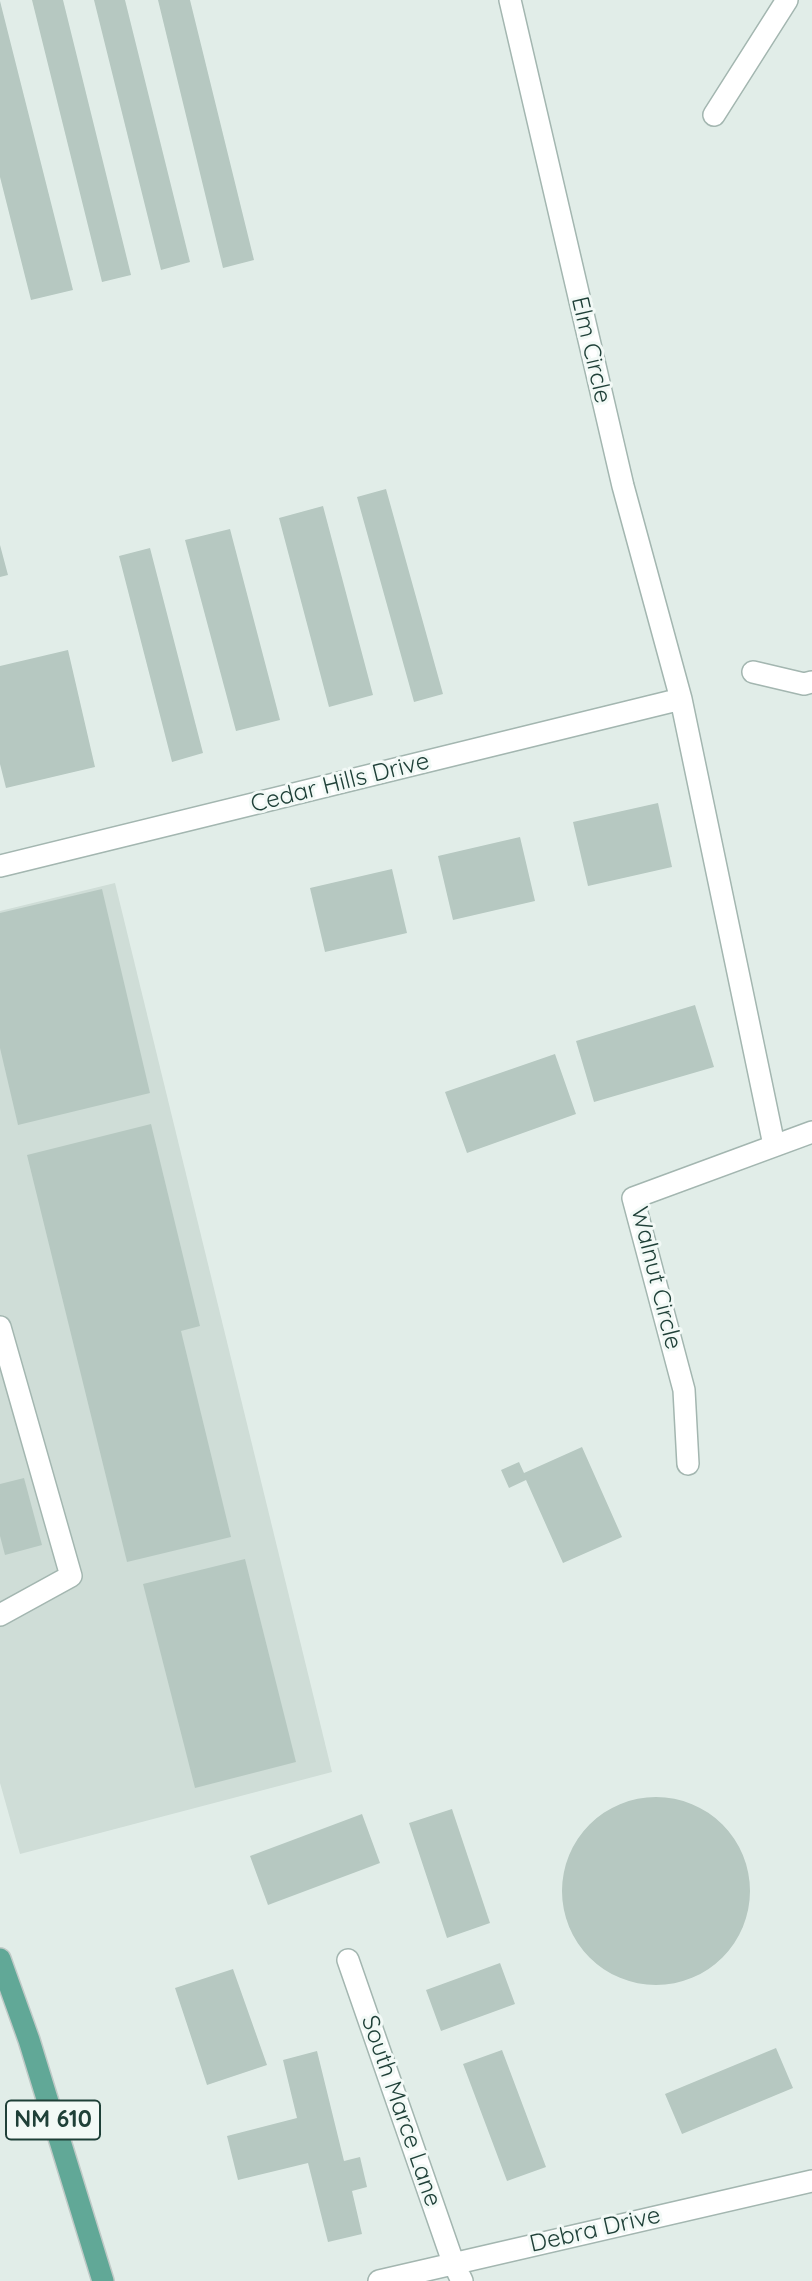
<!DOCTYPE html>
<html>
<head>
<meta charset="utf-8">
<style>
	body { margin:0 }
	canvas { display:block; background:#e1ede8 }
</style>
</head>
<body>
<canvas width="812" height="2281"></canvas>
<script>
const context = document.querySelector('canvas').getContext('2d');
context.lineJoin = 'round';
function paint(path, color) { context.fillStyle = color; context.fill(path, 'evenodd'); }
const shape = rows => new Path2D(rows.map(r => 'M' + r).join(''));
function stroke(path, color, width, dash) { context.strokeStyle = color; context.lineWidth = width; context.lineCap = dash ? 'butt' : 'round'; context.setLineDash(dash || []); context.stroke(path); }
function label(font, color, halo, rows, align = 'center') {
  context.font = font + ' Quicksand,sans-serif'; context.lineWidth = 6; context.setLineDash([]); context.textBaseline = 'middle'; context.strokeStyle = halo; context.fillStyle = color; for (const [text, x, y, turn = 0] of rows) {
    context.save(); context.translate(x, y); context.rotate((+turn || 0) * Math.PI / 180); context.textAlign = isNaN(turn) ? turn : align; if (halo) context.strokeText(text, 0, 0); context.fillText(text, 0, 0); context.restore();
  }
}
paint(shape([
	[115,883,332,1772,20,1854,0,1783,0,911]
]), '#cfddd7');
paint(shape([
	[32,0,63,0,131,275,102,282],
	[94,0,125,0,190,262,161,270],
	[158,0,190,0,254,260,223,268],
	[0,1,73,290,31,300,0,177],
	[386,489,443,694,414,702,357,497],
	[323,506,373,695,329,707,279,518],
	[230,529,280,720,236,731,185,540],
	[0,545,8,575,0,577],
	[150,548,203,753,172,762,119,556],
	[68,650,95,767,6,788,0,764,0,666],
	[658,803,672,867,588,886,573,822],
	[520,837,535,901,453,920,438,856],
	[392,869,407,933,325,952,310,888],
	[102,889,150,1093,18,1125,0,1048,0,913],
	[695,1005,714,1067,594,1102,576,1041],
	[555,1054,576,1114,467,1153,445,1092],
	[151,1124,200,1326,181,1331,231,1537,127,1562,27,1155],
	[582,1447,622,1537,563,1563,526,1480,509,1488,501,1470,519,1462,524,1473],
	[24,1478,42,1545,5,1555,0,1536,0,1484],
	[245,1559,296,1762,195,1788,143,1584],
	'562 1891a94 94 0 1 1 188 0a94 94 0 1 1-188 0Z',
	[452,1809,490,1923,447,1938,409,1823],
	[362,1814,380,1863,268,1905,250,1856],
	[500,1963,515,2004,441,2031,426,1990],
	[233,1969,267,2065,207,2085,175,1988],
	[776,2048,793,2088,682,2134,665,2094],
	[502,2050,546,2167,507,2181,463,2064],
	[317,2051,344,2161,360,2157,367,2187,352,2191,362,2234,328,2242,308,2163,238,2180,227,2136,297,2118,283,2060]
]), '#b6c8c1');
const minor = shape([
	[510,0,623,486,681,699,774,1145],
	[714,115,787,0],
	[753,672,804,684,812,682],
	[0,866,681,699],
	[0,1327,71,1576,0,1615],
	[688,1464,684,1390,633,1198,812,1132],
	[348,1960,453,2262,462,2281],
	[379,2281,812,2181]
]);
const major = shape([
	[0,1959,29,2040,103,2281]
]);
stroke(minor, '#a3b6b0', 24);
stroke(major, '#c0cac7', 24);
stroke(minor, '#fff', 21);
stroke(major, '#61a897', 21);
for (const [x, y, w] of [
	[53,2120,94]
]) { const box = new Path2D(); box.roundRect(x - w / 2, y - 19.5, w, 39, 5); context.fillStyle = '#f2f9f6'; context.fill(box); stroke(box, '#1f4038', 2); }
label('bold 23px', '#1f4038', null, [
	["NM 610",53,2120]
]);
label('24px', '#1f4038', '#f2f9f6', [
	["Elm Circle",591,350,77],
	["Cedar Hills Drive",340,783,-14],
	["Walnut Circle",656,1278,76],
	["South Marce Lane",401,2111,71],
	["Debra Drive",595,2230,-13]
]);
</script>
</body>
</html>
